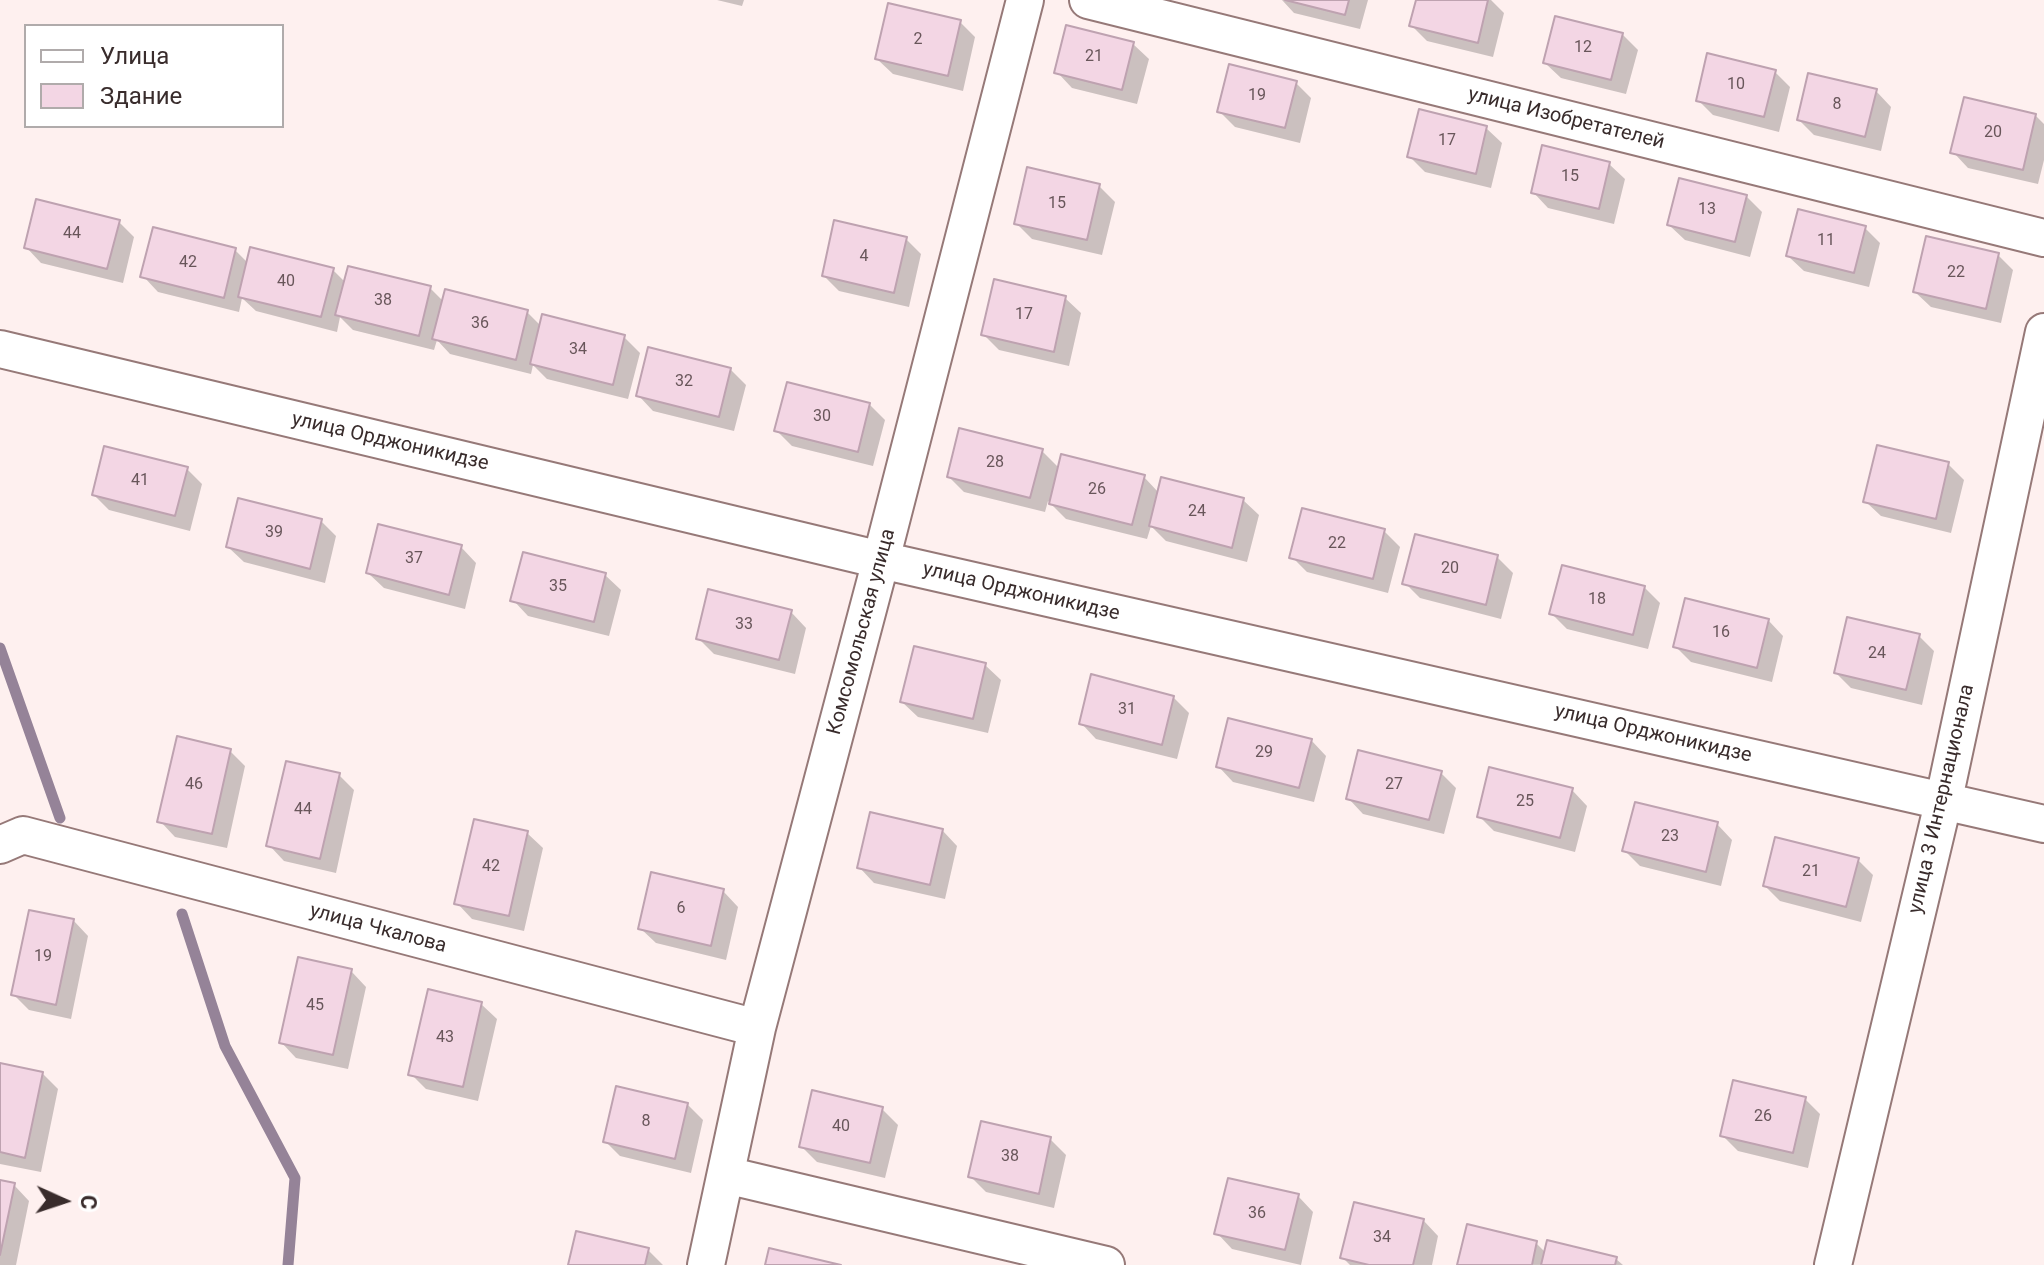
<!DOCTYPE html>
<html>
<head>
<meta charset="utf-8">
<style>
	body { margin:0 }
	#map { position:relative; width:2044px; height:1265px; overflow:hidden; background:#fef0ef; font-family:Roboto,sans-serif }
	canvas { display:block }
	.legend { position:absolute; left:24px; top:24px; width:260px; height:104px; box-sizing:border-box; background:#fff; border:2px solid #b0abab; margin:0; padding:10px 14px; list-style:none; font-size:24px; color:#392c2c }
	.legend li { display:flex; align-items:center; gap:16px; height:40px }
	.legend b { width:40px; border:2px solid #b0abab }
	.north { position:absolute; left:24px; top:1161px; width:80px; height:80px; -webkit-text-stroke:6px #fff; paint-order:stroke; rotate:93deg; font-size:22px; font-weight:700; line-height:32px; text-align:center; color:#392c2c }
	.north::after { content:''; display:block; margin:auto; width:28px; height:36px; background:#392c2c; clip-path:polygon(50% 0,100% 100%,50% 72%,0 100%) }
</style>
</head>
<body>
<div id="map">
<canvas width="2044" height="1265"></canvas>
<ul class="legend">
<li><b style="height:10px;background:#fff"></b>Улица</li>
<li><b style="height:22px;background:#f3d6e4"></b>Здание</li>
</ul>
<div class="north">С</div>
</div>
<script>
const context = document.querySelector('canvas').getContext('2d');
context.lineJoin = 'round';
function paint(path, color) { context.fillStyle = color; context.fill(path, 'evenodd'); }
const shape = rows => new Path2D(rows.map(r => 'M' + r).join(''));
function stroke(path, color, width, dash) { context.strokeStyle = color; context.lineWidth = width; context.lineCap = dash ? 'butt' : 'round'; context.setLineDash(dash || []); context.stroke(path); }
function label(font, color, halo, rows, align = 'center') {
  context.font = font + ' Roboto,sans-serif'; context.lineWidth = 7; context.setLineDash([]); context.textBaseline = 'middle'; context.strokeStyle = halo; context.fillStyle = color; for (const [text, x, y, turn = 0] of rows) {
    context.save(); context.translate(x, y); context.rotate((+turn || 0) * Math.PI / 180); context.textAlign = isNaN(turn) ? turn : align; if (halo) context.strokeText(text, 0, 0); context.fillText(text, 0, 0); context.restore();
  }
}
paint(shape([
	[717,0,744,0,742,6],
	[1282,0,1368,0,1360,29,1294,13],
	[1418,0,1491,0,1504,13,1493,57,1427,41,1411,25],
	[960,22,975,37,963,91,893,74,877,59],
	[1622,34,1638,50,1626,94,1561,78,1545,63],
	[1133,44,1149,59,1137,104,1072,88,1057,72],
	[1775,72,1790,87,1779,132,1713,115,1698,100],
	[1296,83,1311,98,1300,143,1235,127,1219,111],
	[1876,91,1891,107,1881,151,1814,135,1799,120],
	[2035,115,2044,124,2044,160,2038,184,1968,168,1953,152],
	[1486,128,1502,143,1491,188,1425,172,1409,156],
	[1609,164,1625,179,1614,224,1548,208,1533,192],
	[1099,186,1115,202,1102,255,1032,239,1016,223],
	[1746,196,1762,212,1750,257,1685,240,1669,225],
	[119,222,134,237,123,283,41,263,26,247],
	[1865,228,1880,243,1869,287,1804,271,1788,256],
	[906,239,921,254,909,307,839,291,824,276],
	[235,250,248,263,333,270,346,283,430,288,444,302,527,312,541,326,624,337,640,353,628,399,547,379,533,365,531,374,450,354,437,340,434,350,353,330,340,317,337,332,256,311,242,298,239,312,158,292,143,276],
	[1998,255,2013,270,2001,323,1931,307,1915,292],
	[1065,298,1081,313,1069,366,999,350,983,334],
	[730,369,746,385,734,431,653,411,638,395],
	[869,404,885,420,873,466,792,446,777,431],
	[1042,451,1060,469,1144,477,1159,493,1243,500,1259,515,1247,562,1166,541,1151,526,1147,539,1066,519,1048,501,1045,512,964,492,949,477],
	[1948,464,1964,480,1951,533,1881,516,1865,501],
	[187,469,202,484,190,531,109,510,94,495],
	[321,521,336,536,325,583,244,562,228,547],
	[1384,531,1400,547,1388,593,1307,572,1292,557],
	[461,547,476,563,465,609,384,588,368,573],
	[1497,557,1513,573,1501,619,1420,598,1405,583],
	[605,575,621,590,609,636,528,616,513,600],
	[1644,587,1660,603,1648,649,1567,629,1552,614],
	[791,612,806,628,795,674,714,654,698,638],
	[1768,620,1783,636,1772,682,1691,662,1675,646],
	[1919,636,1934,651,1922,705,1851,688,1836,673],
	[985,665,1001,680,988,733,918,717,902,702],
	[1173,697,1189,713,1177,759,1096,739,1081,723],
	[1311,740,1326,756,1314,802,1233,782,1218,766],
	[230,751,245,766,227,848,175,837,160,821],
	[1441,773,1456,788,1444,834,1363,814,1348,798],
	[339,775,354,790,336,873,284,861,269,845],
	[1572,790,1587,806,1575,852,1494,831,1479,816],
	[1717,824,1732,840,1721,886,1640,866,1624,850],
	[942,830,957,846,945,899,874,883,859,867],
	[527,833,543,848,524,931,472,919,457,903],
	[1858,860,1873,875,1861,922,1780,901,1765,886],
	[723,891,738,907,726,960,656,943,640,928],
	[73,920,88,936,71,1019,29,1010,14,995],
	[351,971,366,987,348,1069,296,1058,281,1042],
	[481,1004,497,1019,478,1101,426,1089,411,1074],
	[0,1065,42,1073,58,1089,41,1172,0,1164],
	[1805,1099,1820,1114,1808,1168,1738,1151,1723,1136],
	[687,1104,703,1120,691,1173,620,1156,605,1141],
	[882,1109,898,1125,885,1178,817,1162,801,1146],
	[1050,1139,1066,1155,1054,1208,986,1192,970,1176],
	[0,1182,14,1185,29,1201,16,1265,0,1265],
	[1298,1196,1313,1212,1301,1265,1232,1249,1217,1233],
	[1423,1220,1438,1236,1432,1265,1350,1265,1342,1257],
	[1536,1243,1546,1253,1616,1259,1623,1265,1459,1265],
	[648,1250,663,1265,571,1265]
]), '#0003');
stroke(shape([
	[0,648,60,818],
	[182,914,225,1046,295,1178,288,1265]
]), '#958398', 11);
const building = shape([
	[1285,0,1349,0,1345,15,1285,0],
	[1416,0,1488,0,1478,43,1409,26,1416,0],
	[888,3,961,20,948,76,875,59,888,3],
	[1555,16,1623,33,1611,80,1543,63,1555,16],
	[1066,25,1134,42,1122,90,1054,73,1066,25],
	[1707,53,1776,70,1764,117,1696,101,1707,53],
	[1229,64,1297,81,1285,128,1217,112,1229,64],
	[1808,73,1877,89,1865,137,1797,120,1808,73],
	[1964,97,2036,114,2023,170,1950,153,1964,97],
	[1419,109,1487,126,1476,174,1407,157,1419,109],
	[1542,145,1610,162,1599,209,1531,193,1542,145],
	[1027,167,1100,184,1087,240,1014,224,1027,167],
	[1679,178,1747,195,1735,242,1667,225,1679,178],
	[36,199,120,220,107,269,24,248,36,199],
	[1798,209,1866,226,1854,273,1786,256,1798,209],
	[834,220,907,237,894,293,822,276,834,220],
	[153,227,236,248,224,298,140,277,153,227],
	[1926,236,1999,253,1986,309,1913,292,1926,236],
	[250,247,334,268,321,317,238,297,250,247],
	[348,266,431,286,419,336,335,315,348,266],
	[994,279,1066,296,1054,352,981,335,994,279],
	[445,289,528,310,516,360,432,339,445,289],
	[542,314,625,335,613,385,530,364,542,314],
	[648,347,731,368,719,417,636,396,648,347],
	[787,382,870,403,858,452,774,431,787,382],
	[959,428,1043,449,1030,498,947,477,959,428],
	[1877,445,1949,462,1936,519,1863,502,1877,445],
	[104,446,188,467,175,516,92,495,104,446],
	[1061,454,1145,475,1132,525,1049,504,1061,454],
	[1161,477,1244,498,1232,548,1149,526,1161,477],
	[238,498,322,519,310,569,226,547,238,498],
	[1302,508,1385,529,1373,579,1289,558,1302,508],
	[378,524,462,545,449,595,366,573,378,524],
	[1415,534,1498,555,1486,605,1402,584,1415,534],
	[523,552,606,573,594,622,510,601,523,552],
	[1562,565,1645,586,1633,635,1549,614,1562,565],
	[708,589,792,610,779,660,696,639,708,589],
	[1685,598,1769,619,1757,668,1673,647,1685,598],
	[1847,617,1920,634,1906,690,1834,673,1847,617],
	[914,646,986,663,973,719,900,702,914,646],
	[1091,674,1174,696,1162,745,1079,724,1091,674],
	[1228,718,1312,739,1299,788,1216,767,1228,718],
	[177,736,231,749,212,834,157,822,177,736],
	[1358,750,1442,771,1429,820,1346,799,1358,750],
	[286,761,340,773,320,859,266,846,286,761],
	[1489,767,1573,788,1560,838,1477,817,1489,767],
	[1635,802,1718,822,1706,872,1622,851,1635,802],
	[870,812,943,829,930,885,857,868,870,812],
	[474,819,528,831,509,916,454,904,474,819],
	[1775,837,1859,858,1846,907,1763,886,1775,837],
	[651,872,724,889,711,946,638,929,651,872],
	[29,910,74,919,56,1005,11,995,29,910],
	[298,957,352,969,333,1055,279,1043,298,957],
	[428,989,482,1002,463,1087,408,1075,428,989],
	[0,1063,43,1072,25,1158,0,1152,0,1063],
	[1733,1080,1806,1097,1793,1153,1720,1136,1733,1080],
	[616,1086,688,1103,675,1159,603,1142,616,1086],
	[812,1090,883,1107,870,1163,799,1147,812,1090],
	[981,1121,1051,1137,1039,1194,968,1177,981,1121],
	[1228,1178,1299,1194,1285,1250,1214,1234,1228,1178],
	[0,1180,15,1183,0,1255,0,1180],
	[1354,1202,1424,1219,1413,1265,1369,1265,1340,1258,1354,1202],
	[1467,1224,1537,1241,1532,1265,1457,1265,1467,1224],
	[576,1231,649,1248,645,1265,568,1265,576,1231],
	[1547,1240,1617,1257,1615,1265,1541,1265,1547,1240],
	[769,1248,841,1265,765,1265,769,1248]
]);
paint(building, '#f3d6e4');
stroke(building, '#bea2b0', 2);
const minor = shape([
	[1088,0,2044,238],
	[0,349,881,560,2044,824],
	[0,845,23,835,757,1028],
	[726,1175,1106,1265],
	[706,1265,757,1028,881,560,1025,0],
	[1833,1265,1944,799,2044,332]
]);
stroke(minor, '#967978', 40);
stroke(minor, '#fff', 36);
label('16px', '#68565a', null, [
	["2",918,40],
	["12",1583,48],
	["21",1094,57],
	["10",1736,85],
	["19",1257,96],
	["8",1837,105],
	["20",1993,133],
	["17",1447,141],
	["15",1570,177],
	["15",1057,204],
	["13",1707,210],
	["44",72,234],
	["11",1826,241],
	["4",864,257],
	["42",188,263],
	["22",1956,273],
	["40",286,282],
	["38",383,301],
	["17",1024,315],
	["36",480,324],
	["34",578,350],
	["32",684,382],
	["30",822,417],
	["28",995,463],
	["41",140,481],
	["26",1097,490],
	["24",1197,512],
	["39",274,533],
	["22",1337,544],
	["37",414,559],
	["20",1450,569],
	["35",558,587],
	["18",1597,600],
	["33",744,625],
	["16",1721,633],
	["24",1877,654],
	["31",1127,710],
	["29",1264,753],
	["46",194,785],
	["27",1394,785],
	["25",1525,802],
	["44",303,810],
	["23",1670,837],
	["42",491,867],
	["21",1811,872],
	["6",681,909],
	["19",43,957],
	["45",315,1006],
	["43",445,1038],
	["26",1763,1117],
	["8",646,1122],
	["40",841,1127],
	["38",1010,1157],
	["36",1257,1214],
	["34",1382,1238]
]);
label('20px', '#392c2c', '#fff', [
	["улица Изобретателей",1566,119,14],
	["улица Орджоникидзе",390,442,13],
	["улица Орджоникидзе",1021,592,13],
	["Комсомольская улица",862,632,-75],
	["улица Орджоникидзе",1653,734,13],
	["улица 3 Интернационала",1942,799,-77],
	["улица Чкалова",378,929,15]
]);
</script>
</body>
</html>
